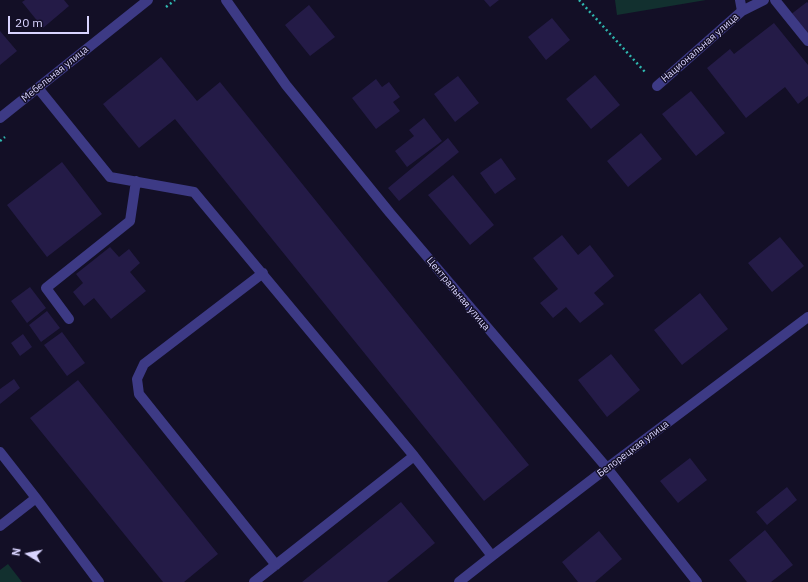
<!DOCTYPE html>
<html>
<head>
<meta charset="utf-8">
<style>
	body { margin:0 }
	#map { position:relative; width:808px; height:582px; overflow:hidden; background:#130f26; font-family:"IBM Plex Sans",sans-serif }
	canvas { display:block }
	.north { position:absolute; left:8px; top:534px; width:40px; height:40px; -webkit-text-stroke:3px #130f26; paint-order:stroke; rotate:280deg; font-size:11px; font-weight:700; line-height:16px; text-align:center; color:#d9d4ff }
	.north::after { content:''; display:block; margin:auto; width:14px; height:18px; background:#d9d4ff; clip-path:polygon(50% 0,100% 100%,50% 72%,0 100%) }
	.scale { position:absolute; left:8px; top:16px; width:81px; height:18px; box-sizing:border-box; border:2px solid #d9d4ff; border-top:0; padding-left:5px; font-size:12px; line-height:14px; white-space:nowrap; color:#d9d4ff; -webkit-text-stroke:3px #130f26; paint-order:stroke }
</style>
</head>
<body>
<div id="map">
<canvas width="808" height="582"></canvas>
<div class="north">N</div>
<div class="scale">20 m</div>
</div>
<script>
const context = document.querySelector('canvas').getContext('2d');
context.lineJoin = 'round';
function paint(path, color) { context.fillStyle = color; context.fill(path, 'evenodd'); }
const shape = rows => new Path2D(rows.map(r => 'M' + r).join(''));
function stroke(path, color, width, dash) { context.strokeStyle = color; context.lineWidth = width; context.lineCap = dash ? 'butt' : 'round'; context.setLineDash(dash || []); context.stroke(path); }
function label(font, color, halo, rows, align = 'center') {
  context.font = font + ' "IBM Plex Sans",sans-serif'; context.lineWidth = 3; context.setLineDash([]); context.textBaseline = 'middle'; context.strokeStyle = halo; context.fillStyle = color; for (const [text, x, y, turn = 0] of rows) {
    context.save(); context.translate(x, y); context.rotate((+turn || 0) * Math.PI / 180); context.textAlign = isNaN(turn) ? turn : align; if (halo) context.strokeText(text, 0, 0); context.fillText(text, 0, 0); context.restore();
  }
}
paint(shape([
	[615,0,706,0,617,15],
	[8,564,22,582,0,582,0,570]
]), '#12302f');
paint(shape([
	[25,0,64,0,69,6,43,28,22,2],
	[484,0,499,0,490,7],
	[807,2,808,3,808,36,790,15],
	[309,5,335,37,310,56,285,25],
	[552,18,570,40,546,60,528,37],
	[774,23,808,65,808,96,798,104,785,87,746,118,707,68,730,49,734,54],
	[0,31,17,51,0,65],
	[161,57,197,101,220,82,529,465,484,501,175,119,139,148,103,104],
	[595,75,620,105,591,129,566,99],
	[458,76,479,103,455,122,434,94],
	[376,79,382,87,389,82,400,97,393,102,400,111,376,129,352,98],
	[691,91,725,133,696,156,662,114],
	[424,118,442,141,407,167,395,151,414,136,409,130],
	[641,133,662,159,628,187,607,161],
	[448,138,459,152,399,201,388,188],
	[501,158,516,179,495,194,480,173],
	[62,162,102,214,47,257,7,205],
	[453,175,494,225,470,245,428,195],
	[562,235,578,255,590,245,614,276,594,293,604,304,580,323,566,307,553,318,540,303,558,289,533,258],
	[780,237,804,266,772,292,748,263],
	[110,247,119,257,129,249,140,263,130,272,146,291,111,319,94,298,84,306,73,292,83,283,76,274],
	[30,287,46,308,27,323,11,301],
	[700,293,728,329,682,365,654,330],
	[47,311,60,328,41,342,29,325],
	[62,332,85,363,67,376,44,345],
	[23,334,32,347,20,356,11,343],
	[611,354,640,390,607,417,578,380],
	[14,379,20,388,0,404,0,389],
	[78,380,218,554,184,582,163,582,30,418],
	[690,458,707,480,678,503,660,481],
	[787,487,797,500,767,525,756,512],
	[401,502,435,543,387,582,302,582],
	[765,530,793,565,771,582,747,582,729,560],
	[599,531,622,559,595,582,578,582,562,562]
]), '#241b47');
stroke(shape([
	[579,0,645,72],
	[166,7,175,0],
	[0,141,5,137]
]), '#2fb8b0', 2.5, [2, 3]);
stroke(shape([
	[226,0,286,85,390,213,607,468,697,582],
	[740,0,742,11],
	[775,0,808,41],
	[657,86,742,11,764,0],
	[38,88,110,177,194,192,414,456,492,556],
	[0,118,148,0],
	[263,273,144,364,137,379,139,394,276,565],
	[69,319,46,288,130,221,136,181],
	[0,452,36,498,99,582],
	[0,526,36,498],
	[254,582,414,456],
	[459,582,492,556,607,468,808,317]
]), '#3d3a85', 10);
label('10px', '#d9d4ff', '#130f26', [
	["Национальная улица",700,48,-41],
	["Мебельная улица",55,74,-39],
	["Центральная улица",458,294,50],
	["Белорецкая улица",633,449,-37]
]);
</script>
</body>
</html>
